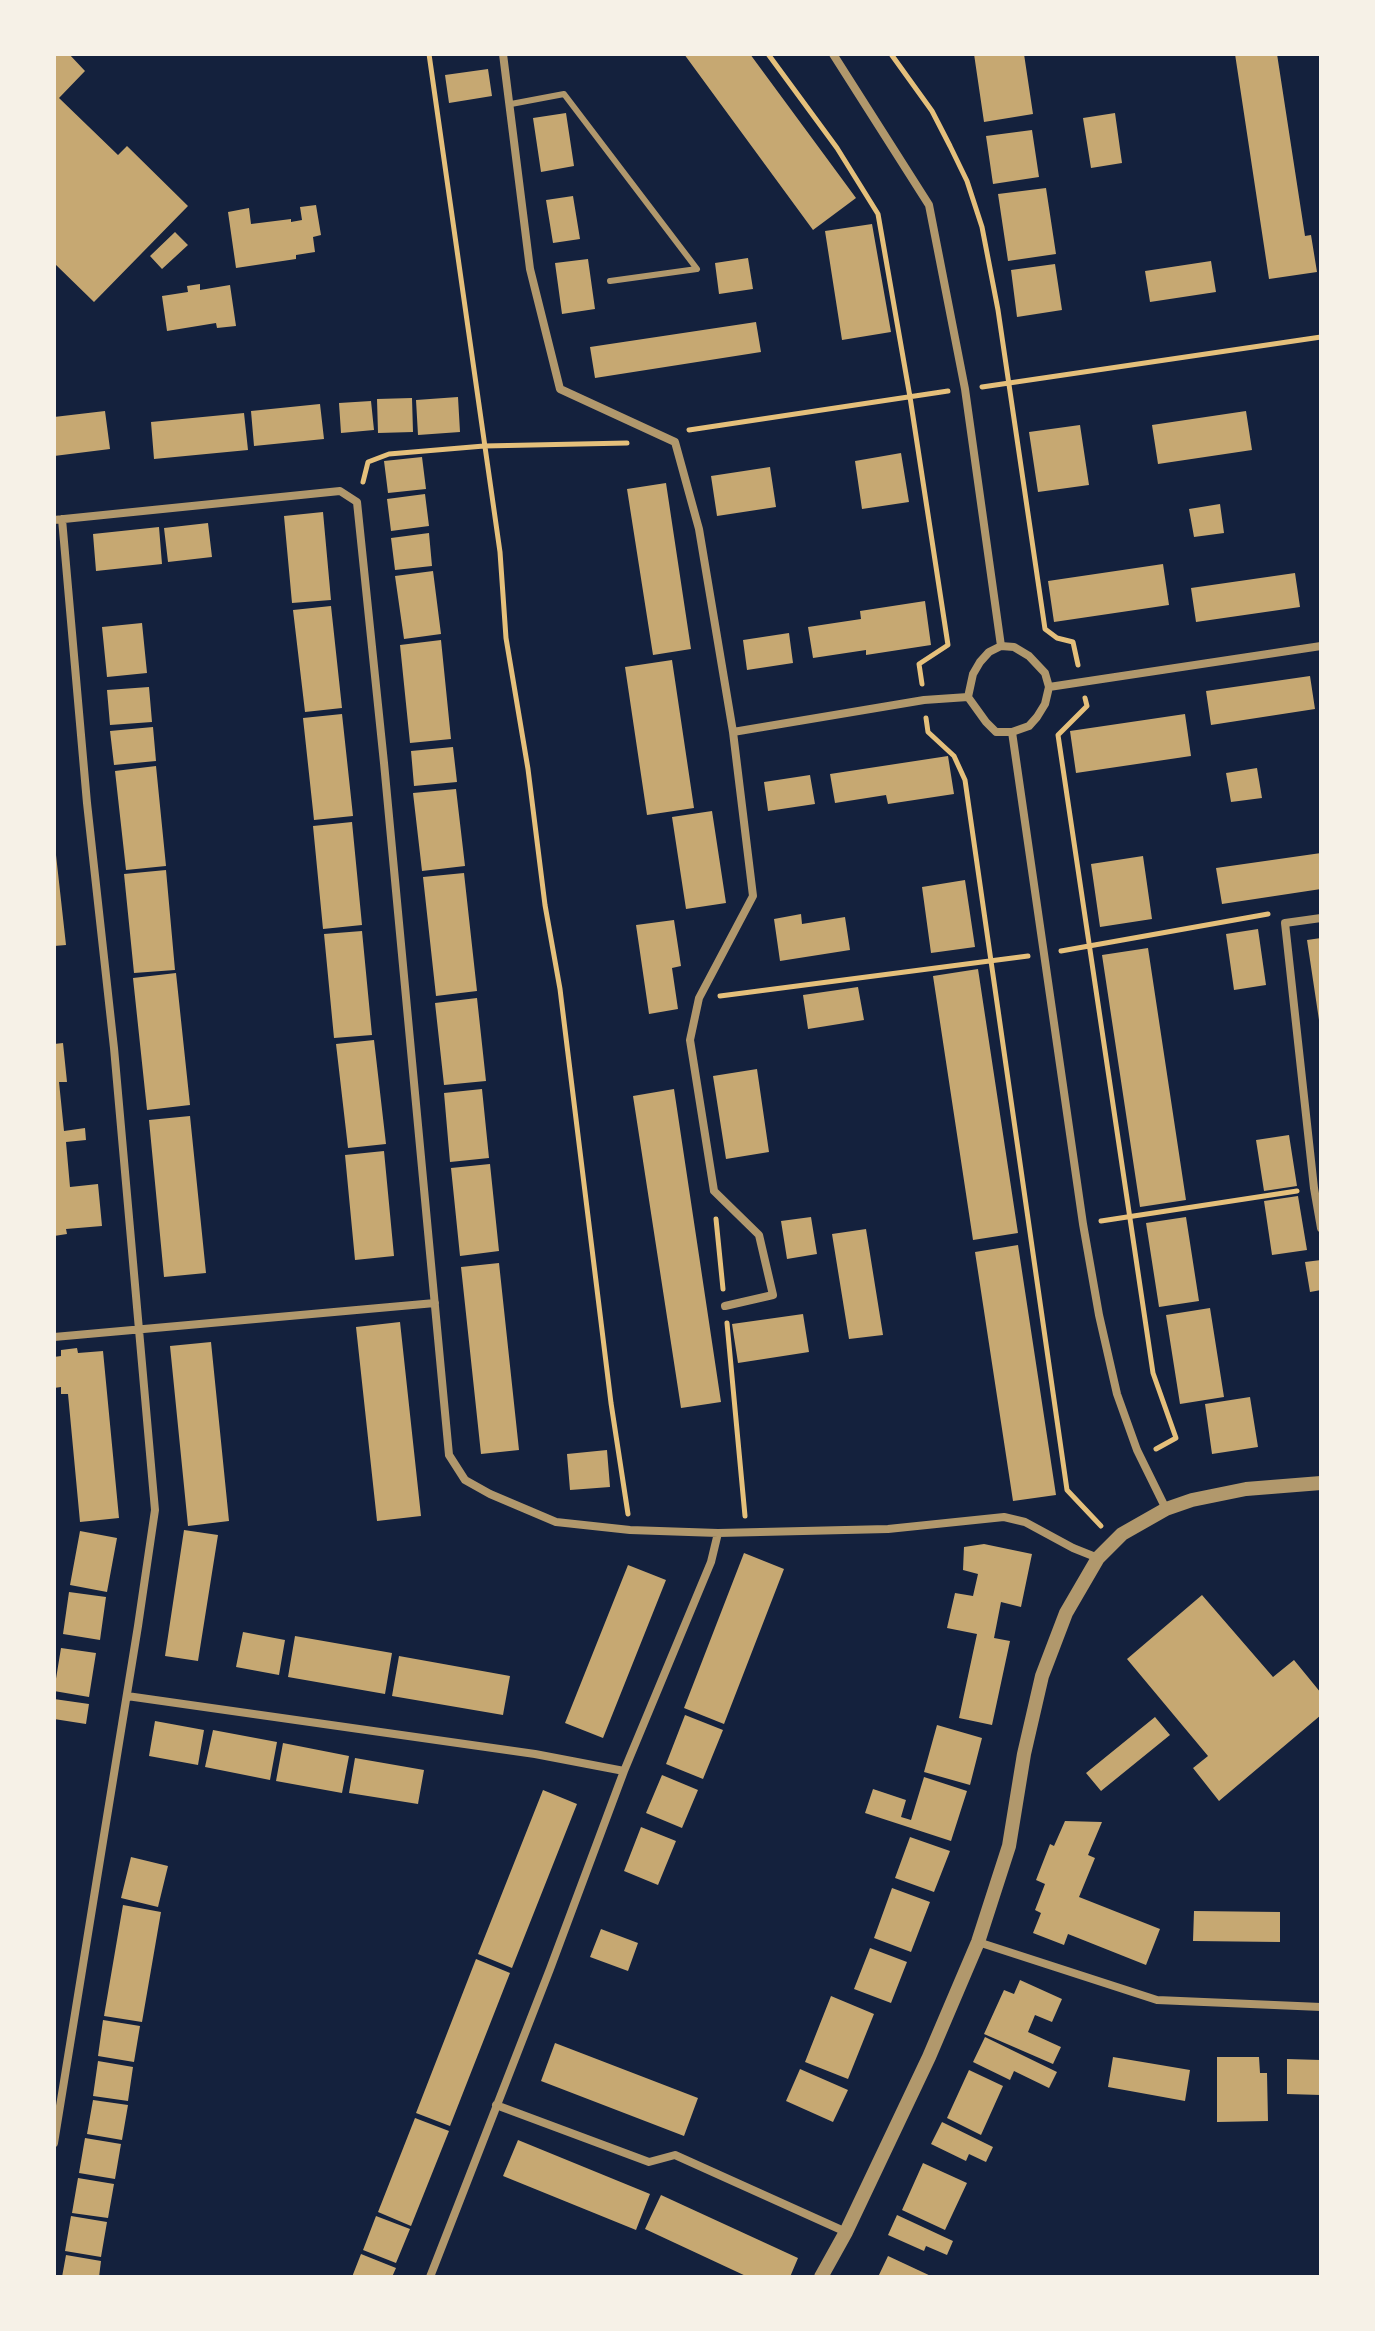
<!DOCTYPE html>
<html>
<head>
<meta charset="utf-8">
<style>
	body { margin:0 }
	#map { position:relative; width:1375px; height:2331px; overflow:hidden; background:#14213d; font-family:Jost,sans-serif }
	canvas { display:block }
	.frame { position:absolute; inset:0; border:56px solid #f6f1e7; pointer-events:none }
</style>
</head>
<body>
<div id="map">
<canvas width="1375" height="2331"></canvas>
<div class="frame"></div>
</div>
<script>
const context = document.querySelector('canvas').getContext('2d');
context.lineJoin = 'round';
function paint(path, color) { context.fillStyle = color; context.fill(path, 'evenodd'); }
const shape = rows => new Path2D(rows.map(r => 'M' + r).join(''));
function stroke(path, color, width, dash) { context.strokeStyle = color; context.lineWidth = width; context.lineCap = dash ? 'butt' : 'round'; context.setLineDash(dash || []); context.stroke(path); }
paint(shape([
	[54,54,69,54,85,71,59,98,118,155,127,146,188,206,94,302,54,263],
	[684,54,750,54,856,198,813,230],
	[974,54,1024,54,1033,114,984,122],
	[1235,54,1277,54,1305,236,1311,235,1317,272,1269,279],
	[488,69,492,96,449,103,445,75],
	[566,113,574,166,541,172,533,118],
	[1115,113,1122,163,1091,168,1083,118],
	[1032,130,1039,177,993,184,986,136],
	[1046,188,1056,254,1008,261,998,194],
	[573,196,580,239,553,243,546,200],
	[316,205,321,235,313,237,315,252,296,255,296,259,236,268,228,212,249,208,251,224,291,219,291,222,302,220,300,207],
	[872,224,891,332,842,340,825,231],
	[175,232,188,245,162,269,150,256],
	[748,258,753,289,719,294,715,263],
	[588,259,595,309,562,314,555,263],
	[1211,261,1216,292,1150,302,1145,271],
	[1055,264,1062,310,1017,317,1011,270],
	[200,284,200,290,230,285,236,326,217,328,216,323,167,331,162,296,188,292,187,286],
	[756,322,761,352,595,378,590,347],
	[458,397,460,432,418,435,416,400],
	[412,398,413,432,378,433,377,399],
	[371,401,374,430,341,433,339,403],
	[320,404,324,439,254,446,251,411],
	[105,411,110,449,54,456,54,417],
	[1246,411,1252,450,1158,464,1152,425],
	[244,413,248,450,154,459,151,422],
	[1080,425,1089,485,1038,492,1029,432],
	[901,453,909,502,862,509,855,461],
	[422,457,426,489,388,493,384,461],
	[770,467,776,507,717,516,711,476],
	[666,483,691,649,653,655,627,489],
	[425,494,429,526,391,531,387,499],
	[1220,504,1224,533,1194,537,1189,509],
	[323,512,331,600,292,603,284,516],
	[208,523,212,557,168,562,164,528],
	[159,527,162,564,96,571,93,534],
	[429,533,432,566,395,570,391,538],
	[1163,564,1169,605,1054,622,1048,581],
	[433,571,441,634,404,639,395,576],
	[1295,573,1300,607,1196,622,1191,588],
	[925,601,931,645,866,655,866,650,813,658,808,627,861,619,860,611],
	[331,606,342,708,305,712,293,610],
	[142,623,147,673,107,677,102,627],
	[789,633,793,663,747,670,743,640],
	[441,640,451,739,410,743,400,645],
	[672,660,694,808,647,815,625,667],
	[1310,676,1315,709,1211,725,1206,691],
	[149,687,152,722,110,725,107,690],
	[342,714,353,816,314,820,303,718],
	[1185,714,1191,756,1076,773,1070,731],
	[153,727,156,761,114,765,110,731],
	[453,747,457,782,414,786,411,751],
	[948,756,954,794,888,804,886,795,835,803,830,774],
	[156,766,166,866,126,870,115,771],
	[1257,768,1262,798,1231,802,1226,773],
	[810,775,815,804,768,811,764,782],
	[456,789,465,866,422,871,413,793],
	[712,811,726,903,686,909,672,817],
	[352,822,362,925,323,929,313,826],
	[1321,853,1321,889,1222,904,1216,868],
	[54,855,56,855,66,945,54,946],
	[1143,856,1152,919,1100,927,1091,864],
	[166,870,175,970,134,973,124,874],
	[464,873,477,991,436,996,423,877],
	[965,880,975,947,931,953,922,887],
	[801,914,802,924,845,917,850,950,780,961,774,919],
	[674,920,681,966,672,968,678,1009,649,1014,636,925],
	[1258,929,1266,985,1234,990,1226,934],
	[362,931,372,1035,334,1038,324,934],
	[1321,938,1321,1020,1319,1020,1307,940],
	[1148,948,1186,1200,1140,1207,1102,955],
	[978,969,1018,1233,973,1240,933,976],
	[176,973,190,1105,147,1110,133,978],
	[858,987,864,1020,808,1029,803,995],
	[477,998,486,1081,444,1085,435,1003],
	[374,1040,386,1144,348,1148,336,1044],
	[63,1043,67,1082,59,1082,64,1131,85,1128,86,1140,66,1142,70,1187,98,1184,102,1226,66,1229,67,1234,54,1236,54,1044],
	[757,1069,769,1152,726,1159,713,1076],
	[482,1089,489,1158,450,1162,444,1093],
	[674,1089,721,1402,681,1408,633,1096],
	[190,1116,206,1273,164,1277,149,1120],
	[1289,1135,1297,1186,1264,1191,1256,1140],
	[384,1151,394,1256,355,1260,345,1155],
	[490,1164,499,1251,460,1256,451,1168],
	[1298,1196,1307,1250,1272,1255,1264,1201],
	[811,1217,817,1254,787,1259,781,1221],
	[1186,1217,1199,1301,1159,1307,1146,1223],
	[866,1229,883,1335,849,1339,832,1234],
	[1018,1245,1056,1495,1013,1501,975,1252],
	[1321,1260,1321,1290,1310,1292,1305,1262],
	[499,1263,519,1450,481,1454,461,1267],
	[1210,1308,1224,1397,1180,1404,1166,1315],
	[803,1314,809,1352,738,1363,732,1324],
	[400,1322,421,1516,377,1521,356,1327],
	[211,1342,229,1521,188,1526,170,1346],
	[77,1348,78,1353,103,1351,119,1518,80,1522,68,1394,61,1394,61,1387,54,1388,54,1357,61,1356,61,1350],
	[1250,1397,1258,1447,1212,1454,1205,1404],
	[607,1450,610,1487,570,1490,567,1454],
	[184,1530,218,1535,198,1661,165,1656],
	[80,1531,117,1538,107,1592,70,1585],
	[984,1544,1032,1554,1021,1607,1001,1602,994,1638,1010,1641,992,1725,959,1718,977,1634,947,1628,955,1593,973,1596,978,1574,963,1570,964,1547],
	[744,1553,784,1569,724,1724,684,1708],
	[628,1565,666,1580,603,1738,565,1723],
	[69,1592,106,1597,100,1640,63,1634],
	[1202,1595,1273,1677,1294,1660,1321,1693,1321,1715,1219,1801,1193,1768,1208,1756,1127,1659],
	[243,1632,285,1640,279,1675,236,1667],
	[295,1636,392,1653,385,1694,288,1677],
	[61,1648,96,1653,89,1697,54,1691],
	[399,1656,510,1676,503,1715,392,1696],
	[54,1699,89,1704,86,1724,54,1719],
	[685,1715,723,1730,703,1779,666,1764],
	[1155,1717,1170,1735,1101,1791,1086,1773],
	[155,1721,204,1730,198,1765,149,1756],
	[937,1725,982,1738,970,1785,924,1772],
	[213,1730,277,1742,270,1780,205,1767],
	[283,1743,349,1756,342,1793,276,1781],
	[355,1758,424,1770,418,1804,349,1793],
	[662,1775,698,1790,682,1828,646,1813],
	[924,1777,967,1791,951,1841,865,1813,873,1789,906,1800,901,1817,911,1820],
	[543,1790,577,1804,512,1968,478,1954],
	[1065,1821,1102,1822,1088,1855,1095,1858,1079,1897,1160,1929,1146,1965,1068,1934,1064,1945,1033,1933,1041,1913,1035,1910,1045,1884,1036,1880,1050,1844,1054,1846],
	[641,1827,676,1841,658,1885,624,1871],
	[910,1837,950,1851,934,1892,895,1878],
	[131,1857,168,1866,158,1907,121,1898],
	[892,1888,930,1902,911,1952,874,1938],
	[123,1905,161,1912,142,2022,104,2016],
	[1194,1911,1280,1912,1280,1942,1193,1941],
	[601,1929,638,1943,628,1971,590,1957],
	[870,1948,907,1962,891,2003,854,1989],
	[476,1959,510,1973,450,2126,416,2113],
	[1020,1980,1062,1999,1052,2022,1035,2015,1028,2032,1061,2047,1053,2064,984,2034,1004,1990,1014,1994],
	[831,1996,874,2014,848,2079,805,2062],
	[103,2020,140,2026,134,2062,98,2056],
	[985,2037,1057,2072,1049,2088,1014,2071,1010,2080,973,2062],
	[555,2043,698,2098,684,2136,541,2081],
	[1113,2057,1190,2070,1185,2101,1108,2087],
	[1217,2057,1259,2057,1260,2073,1267,2073,1268,2121,1217,2122],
	[1287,2059,1321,2060,1321,2095,1287,2094],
	[98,2061,133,2067,128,2101,93,2096],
	[800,2069,848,2090,833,2122,786,2101],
	[969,2070,1003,2086,981,2135,947,2118],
	[93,2100,128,2105,122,2140,87,2134],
	[415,2118,449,2131,411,2226,378,2212],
	[942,2122,993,2147,986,2162,969,2154,966,2161,931,2144],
	[85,2138,121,2144,115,2179,79,2173],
	[518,2140,650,2194,636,2230,503,2176],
	[923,2163,967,2183,945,2230,902,2210],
	[78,2178,114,2184,108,2218,72,2213],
	[661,2195,798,2258,790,2277,748,2277,645,2229],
	[897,2215,953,2241,947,2255,926,2246,924,2251,888,2235],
	[71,2216,107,2222,101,2257,65,2251],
	[376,2216,410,2229,396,2263,363,2250],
	[361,2254,396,2268,392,2277,352,2277],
	[66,2255,101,2261,99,2277,62,2277],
	[888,2256,933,2277,878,2277]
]), '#c6a872');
stroke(shape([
	[429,54,500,552,506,638,528,769,545,905,560,989,611,1403,628,1514],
	[768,54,837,148,878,214,910,397,948,645,919,664,922,684],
	[891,54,932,111,950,146,967,181,982,227,998,310,1045,629,1057,638,1073,642,1078,665],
	[982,387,1321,337],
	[689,430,948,391],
	[363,482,368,462,389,454,484,446,627,443],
	[1085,698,1087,706,1058,735,1153,1373,1176,1438,1156,1449],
	[926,718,928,732,954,756,965,780,1067,1490,1101,1526],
	[1061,951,1268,914],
	[720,996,1028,956],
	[716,1219,723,1289],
	[1101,1221,1297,1191],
	[727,1323,745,1516]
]), '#e5c07b', 5);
stroke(shape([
	[511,104,564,94,697,269,610,281]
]), '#b1986c', 6);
stroke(shape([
	[503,54,530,269,560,389,675,442,699,529,733,732,924,700,968,697],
	[833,54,929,205,965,389,1001,646],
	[54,520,340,491,357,502,384,763,444,1402,449,1455,465,1480,490,1494,556,1522,630,1530,718,1533,888,1529,1004,1517,1025,1522,1073,1548,1098,1558],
	[1001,646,1014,647,1029,656,1045,673,1049,687,1045,704,1037,717,1029,726,1012,732,996,732,986,722,968,697,973,674,980,662,989,652,1001,646],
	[1049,687,1321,646],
	[1012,732,1083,1224,1099,1315,1117,1394,1137,1450,1166,1509],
	[1321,918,1285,923,1314,1188,1321,1228],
	[725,1306,773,1295,759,1235,714,1191,690,1040,699,998,753,896,733,732],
	[54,1337,435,1303],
	[127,1696,535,1754,624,1771],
	[978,1942,1157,2000,1321,2007],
	[496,2105,649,2162,675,2155,846,2232],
	[54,2143,138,1626,155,1510,114,1048,87,803,62,519],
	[430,2277,550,1969,624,1771,711,1562,718,1533]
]), '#b1986c', 8);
stroke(shape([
	[821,2277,846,2232,929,2057,978,1942,1009,1846,1024,1754,1042,1676,1066,1613,1098,1558,1122,1534,1166,1509,1192,1500,1246,1489,1321,1483]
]), '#b1986c', 14);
</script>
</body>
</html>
